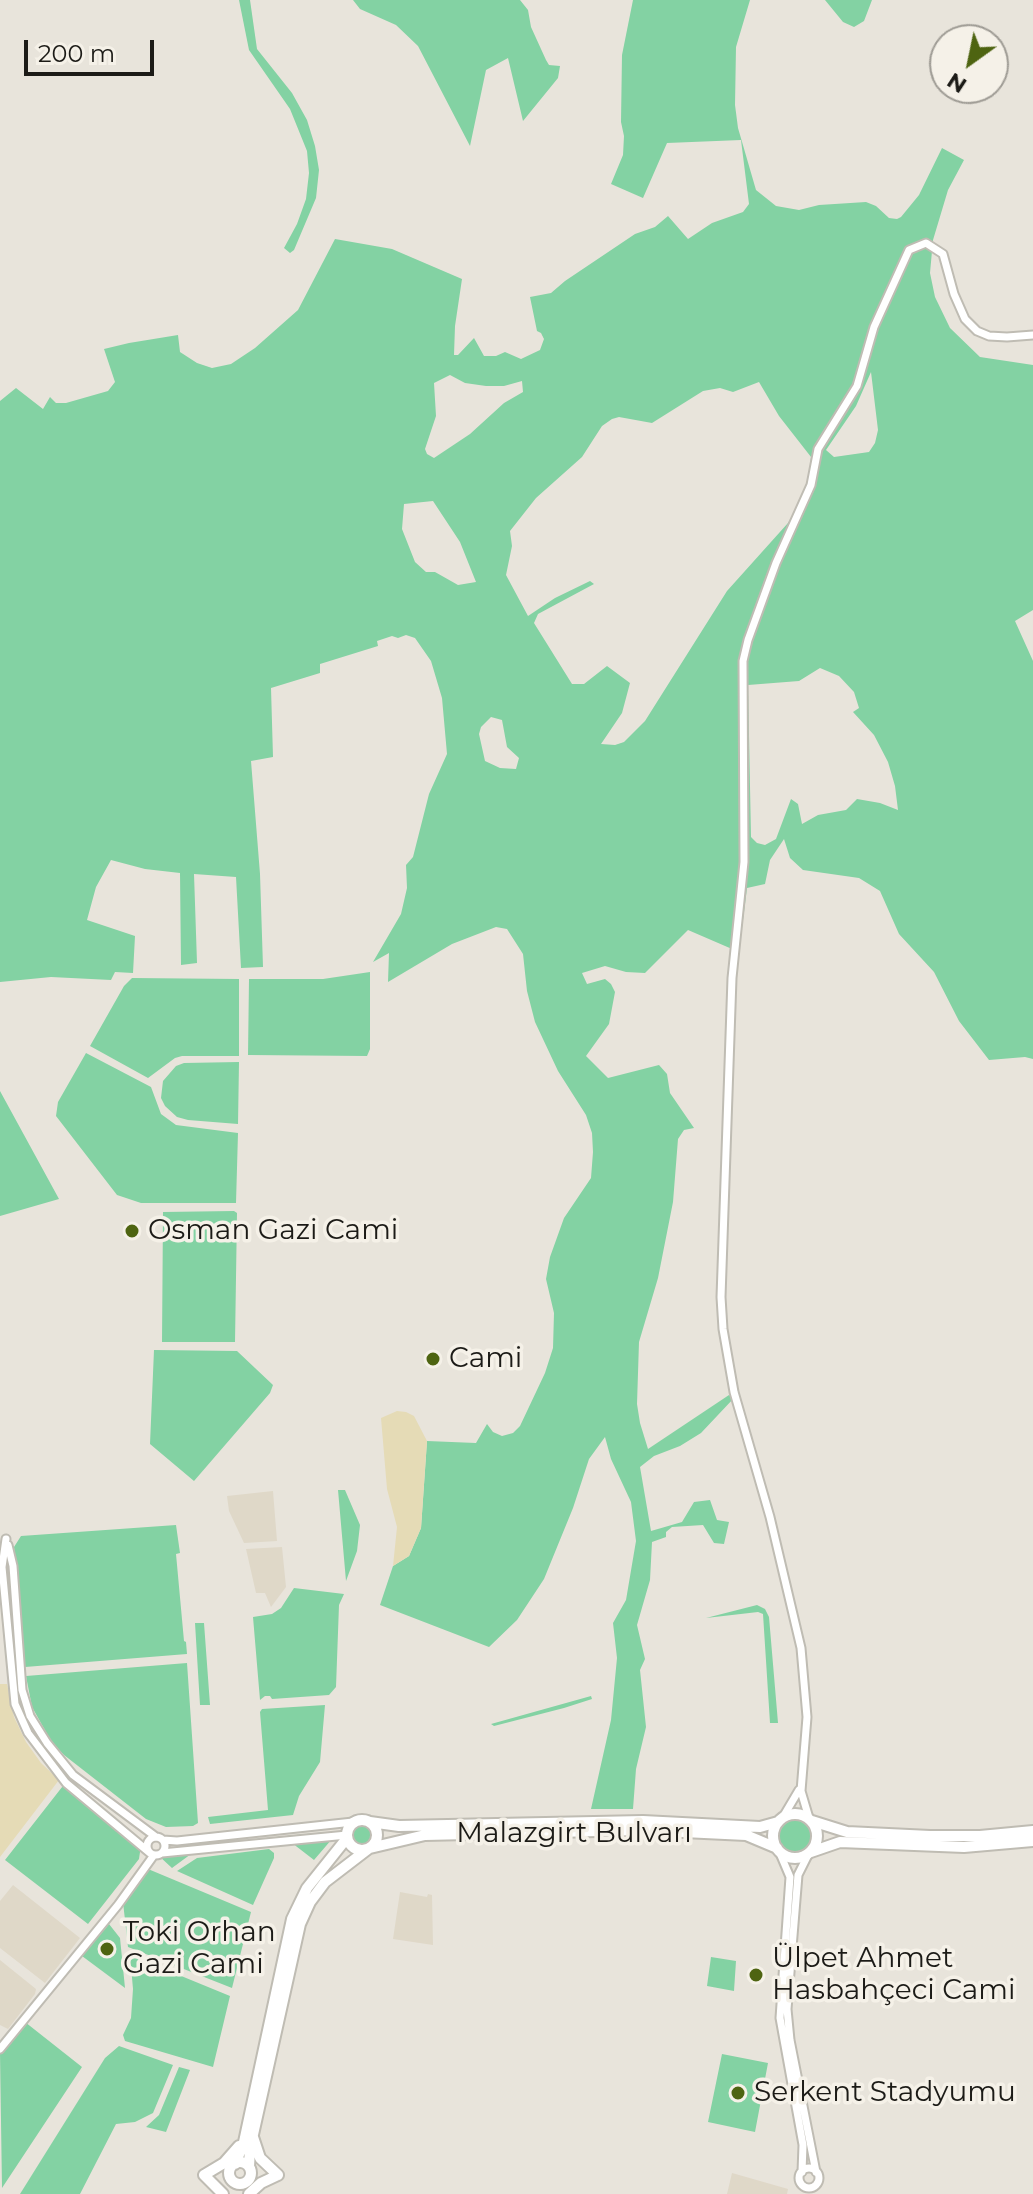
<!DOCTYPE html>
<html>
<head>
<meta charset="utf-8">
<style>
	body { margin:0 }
	#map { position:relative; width:1033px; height:2194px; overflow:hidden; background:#e8e4db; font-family:Montserrat,sans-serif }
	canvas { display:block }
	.north { position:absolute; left:929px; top:24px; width:80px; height:80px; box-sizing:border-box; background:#f5f1e8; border:2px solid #9e9b94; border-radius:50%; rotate:213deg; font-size:22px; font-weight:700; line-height:32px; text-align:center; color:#1c1b17 }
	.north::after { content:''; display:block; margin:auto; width:28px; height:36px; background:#4e6411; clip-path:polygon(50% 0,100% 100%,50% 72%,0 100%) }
	.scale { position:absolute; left:24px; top:40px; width:130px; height:36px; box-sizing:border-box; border:4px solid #1c1b17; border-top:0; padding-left:10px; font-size:24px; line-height:28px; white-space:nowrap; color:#1c1b17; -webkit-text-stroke:6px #f5f1e8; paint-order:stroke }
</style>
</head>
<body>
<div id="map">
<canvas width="1033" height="2194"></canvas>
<div class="north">N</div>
<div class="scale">200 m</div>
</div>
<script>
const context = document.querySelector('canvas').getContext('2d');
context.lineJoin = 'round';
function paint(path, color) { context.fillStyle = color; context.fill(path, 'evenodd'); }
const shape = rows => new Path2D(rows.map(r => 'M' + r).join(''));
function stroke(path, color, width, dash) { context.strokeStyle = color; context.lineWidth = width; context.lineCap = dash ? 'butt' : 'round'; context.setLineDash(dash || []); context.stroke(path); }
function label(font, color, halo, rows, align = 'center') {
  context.font = font + ' Montserrat,sans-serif'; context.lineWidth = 7; context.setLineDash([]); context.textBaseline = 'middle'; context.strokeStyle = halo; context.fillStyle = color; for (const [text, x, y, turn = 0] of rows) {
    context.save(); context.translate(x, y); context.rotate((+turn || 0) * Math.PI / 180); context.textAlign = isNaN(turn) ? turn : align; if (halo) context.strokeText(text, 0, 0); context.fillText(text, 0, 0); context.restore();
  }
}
paint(shape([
	[273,1491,277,1541,244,1543,229,1511,227,1496],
	[282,1547,286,1587,271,1607,265,1593,256,1593,246,1549],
	[13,1885,80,1938,45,1983,0,1948,0,1901],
	[400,1892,427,1897,428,1894,432,1895,433,1945,393,1939],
	[0,1960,36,1989,35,1994,8,2029,0,2025],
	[732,2173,788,2189,787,2194,727,2194]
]), '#dfd8c8');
paint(shape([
	[239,0,250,0,257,49,292,93,307,120,315,146,319,170,316,198,294,250,290,253,284,248,297,224,306,199,309,173,307,151,290,109,249,50],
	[353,0,520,0,528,10,531,27,546,60,549,65,560,66,558,78,523,121,508,58,486,70,470,146,418,46,396,25,360,9],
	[633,0,750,0,736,47,735,105,738,128,756,190,776,206,799,210,819,205,866,202,876,206,889,218,897,219,901,217,919,195,942,148,964,160,948,190,933,240,930,273,935,297,950,328,980,357,1033,365,1033,610,1015,621,1033,661,1033,1059,1025,1057,989,1060,959,1021,934,972,899,934,880,891,859,878,803,870,790,858,784,839,770,860,765,884,747,888,739,952,688,930,645,973,626,972,605,966,582,973,587,984,605,979,611,984,615,992,609,1024,586,1056,608,1078,659,1065,667,1074,670,1093,694,1128,684,1130,678,1139,673,1202,658,1278,639,1342,637,1404,640,1423,648,1449,729,1395,734,1398,701,1433,680,1446,654,1456,640,1467,651,1531,682,1522,694,1502,710,1500,717,1520,729,1522,724,1544,714,1543,703,1525,672,1527,666,1532,666,1537,652,1542,650,1580,637,1625,645,1659,640,1670,646,1727,636,1769,633,1809,591,1809,611,1720,617,1658,613,1623,626,1600,636,1541,631,1502,611,1459,605,1437,589,1459,573,1508,544,1579,517,1620,489,1647,380,1605,393,1566,409,1556,421,1528,427,1441,476,1443,487,1424,493,1432,502,1436,513,1433,520,1426,545,1373,553,1348,554,1313,546,1279,550,1257,564,1218,591,1178,593,1152,592,1133,586,1115,558,1071,535,1022,527,991,523,954,507,929,496,927,452,944,388,982,389,953,373,962,401,914,407,888,406,865,413,857,429,794,447,754,442,698,431,661,415,638,406,635,398,638,392,636,377,641,378,646,320,664,320,673,271,688,273,757,251,761,260,874,263,967,241,968,236,877,194,874,197,963,181,965,180,873,145,869,111,860,96,887,87,920,135,936,133,973,115,972,111,980,51,977,0,982,0,401,16,388,43,409,50,397,56,403,66,403,108,391,115,382,104,349,129,343,178,335,180,352,197,363,212,368,231,364,255,348,298,310,335,239,392,249,462,279,455,326,454,355,458,355,474,338,484,356,496,356,505,352,521,359,540,350,544,339,541,333,537,331,530,297,551,293,565,281,635,234,655,227,668,216,688,239,712,223,743,212,749,204,741,140,667,143,643,198,611,184,623,155,624,136,621,122,622,55],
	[871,372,878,430,875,443,869,452,834,457,826,450,856,406],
	[450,375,465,383,486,386,504,386,522,381,523,392,504,403,470,434,434,458,427,454,425,449,436,416,434,383],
	[759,382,779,416,811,457,809,476,799,504,788,523,727,591,645,721,624,742,615,745,601,744,622,713,630,683,607,666,584,684,572,684,534,623,538,614,594,584,590,581,555,598,528,616,506,575,512,546,510,531,536,498,582,457,602,426,612,419,619,417,652,423,703,391,720,388,733,392],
	[433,501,460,542,476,582,458,585,435,572,426,572,415,562,402,529,404,504],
	[820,668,839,676,854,692,859,708,853,712,874,735,888,762,895,786,898,810,880,803,857,799,846,810,818,815,802,824,798,804,791,799,776,839,765,845,757,843,751,837,748,685,799,681],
	[491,717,502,720,507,747,519,758,516,769,500,768,485,761,479,734,481,727],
	[825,0,872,0,864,21,854,27,843,22],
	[370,972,370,1049,367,1056,248,1055,249,979,323,979],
	[132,978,239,979,239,1056,182,1056,175,1058,148,1078,90,1046,124,986],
	[86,1053,151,1087,161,1114,176,1125,238,1133,236,1203,141,1203,117,1195,56,1116,58,1102],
	[239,1062,238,1124,188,1120,177,1117,165,1106,161,1098,163,1081,176,1066,184,1063],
	[0,1091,59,1199,0,1216],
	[234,1211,237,1213,235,1342,162,1342,163,1212],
	[154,1350,237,1351,273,1385,270,1393,194,1481,150,1444],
	[338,1490,345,1490,360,1525,357,1551,346,1581],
	[176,1525,180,1553,176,1554,184,1641,186,1642,187,1654,25,1667,14,1547,21,1536],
	[294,1588,344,1594,339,1605,336,1687,329,1695,272,1699,270,1696,265,1696,260,1700,253,1617,272,1614,281,1608],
	[757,1605,765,1609,769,1617,778,1723,770,1723,763,1614,758,1612,706,1618],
	[195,1623,204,1623,210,1705,200,1705],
	[187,1663,198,1823,193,1826,166,1827,146,1819,64,1755,51,1741,32,1707,26,1676],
	[591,1696,592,1699,564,1708,494,1726,491,1724],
	[325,1705,320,1762,299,1796,293,1815,210,1824,208,1817,268,1810,260,1712,262,1709],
	[66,1782,138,1839,141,1845,139,1859,88,1924,5,1860],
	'776 1836a19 19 0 1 1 38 0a19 19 0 1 1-38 0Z',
	'350 1835a12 12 0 1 1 24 0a12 12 0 1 1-24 0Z',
	[327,1832,332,1839,314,1860,292,1843,191,1854,172,1868,159,1856,185,1846],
	[269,1849,274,1853,274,1858,253,1905,177,1871,197,1858],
	[148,1869,251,1912,232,1988,128,1947,123,1902],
	[109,1924,120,1938,125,1988,82,1956],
	[130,1955,230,1996,213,2067,125,2041,123,2035,131,2018,133,1989],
	[711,1957,736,1961,734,1991,707,1986],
	[25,2022,82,2067,2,2188,0,2053],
	[119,2046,173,2065,153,2113,135,2122,116,2124,80,2194,20,2194,105,2058],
	[722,2054,768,2063,755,2132,708,2122],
	[179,2067,190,2070,166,2132,146,2127,159,2115]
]), '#83d2a3');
paint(shape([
	[397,1411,406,1412,414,1416,427,1441,421,1528,409,1556,393,1566,397,1527,387,1489,381,1418],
	[0,1684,7,1684,14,1717,26,1742,41,1763,59,1780,0,1857]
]), '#e5dbb6');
const secondary = shape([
	[6,1539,2,1567,15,1704,28,1733,66,1783,150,1853],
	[8,1545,13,1566,22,1690,30,1716,47,1743,73,1775,156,1837],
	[783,1817,799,1790],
	[809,1818,801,1791,807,1717,801,1648,770,1517,734,1392,723,1329,721,1297,732,978,744,862,743,661,748,640,776,563,811,485,818,449,857,386,874,327,909,250,926,243,943,254,954,294,965,319,977,331,989,336,1007,337,1033,335],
	'147 1846a9 9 0 1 1 18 0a9 9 0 1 1-18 0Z',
	[163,1840,177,1841,353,1822],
	[779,1851,790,1877,780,2018,803,2145,802,2172],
	[162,1853,347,1835],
	[808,1855,798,1875,787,2009,790,2040,816,2172],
	[0,2049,118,1905,154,1855],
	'799 2178a10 10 0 1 1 20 0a10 10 0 1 1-20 0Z'
]);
const highway = shape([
	'773 1836a22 22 0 1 1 44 0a22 22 0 1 1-44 0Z',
	'347 1835a15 15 0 1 1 30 0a15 15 0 1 1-30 0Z',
	[812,1821,847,1832,930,1836,980,1836,1033,1831],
	[370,1822,399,1826,643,1821,760,1827,778,1822],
	[370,1848,425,1835,642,1830,746,1835,777,1848],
	[811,1852,840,1842,964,1847,1033,1841],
	[253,2137,260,2158,278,2175],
	'229 2173a11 11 0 1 1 22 0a11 11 0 1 1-22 0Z',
	[235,2164,244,2142,292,1919,307,1888,347,1838],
	[249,2167,250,2148,300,1924,310,1902,325,1882,368,1849],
	[204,2175,224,2163,239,2146],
	[204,2175,223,2194],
	[249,2194,261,2183,278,2175]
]);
stroke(secondary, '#bfbcb3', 11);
stroke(highway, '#bfbcb3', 14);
stroke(secondary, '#fff', 7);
stroke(highway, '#fff', 10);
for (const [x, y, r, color] of [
	[132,1231,8,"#4e6411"],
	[433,1359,8,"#4e6411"],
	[107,1949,8,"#4e6411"],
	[756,1975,8,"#4e6411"],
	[738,2093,8,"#4e6411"]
]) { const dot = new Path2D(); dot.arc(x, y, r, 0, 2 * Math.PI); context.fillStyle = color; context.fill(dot); stroke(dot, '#f5f1e8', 3); }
label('28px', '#1c1b17', '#f5f1e8', [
	["Osman Gazi Cami",148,1231],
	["Cami",449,1359],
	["Toki Orhan",123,1933],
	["Gazi Cami",123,1965],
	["Ülpet Ahmet",772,1959],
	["Hasbahçeci Cami",772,1991],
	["Serkent Stadyumu",754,2093]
], 'left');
label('28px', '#1c1b17', '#f5f1e8', [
	["Malazgirt Bulvarı",574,1834]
]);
</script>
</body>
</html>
